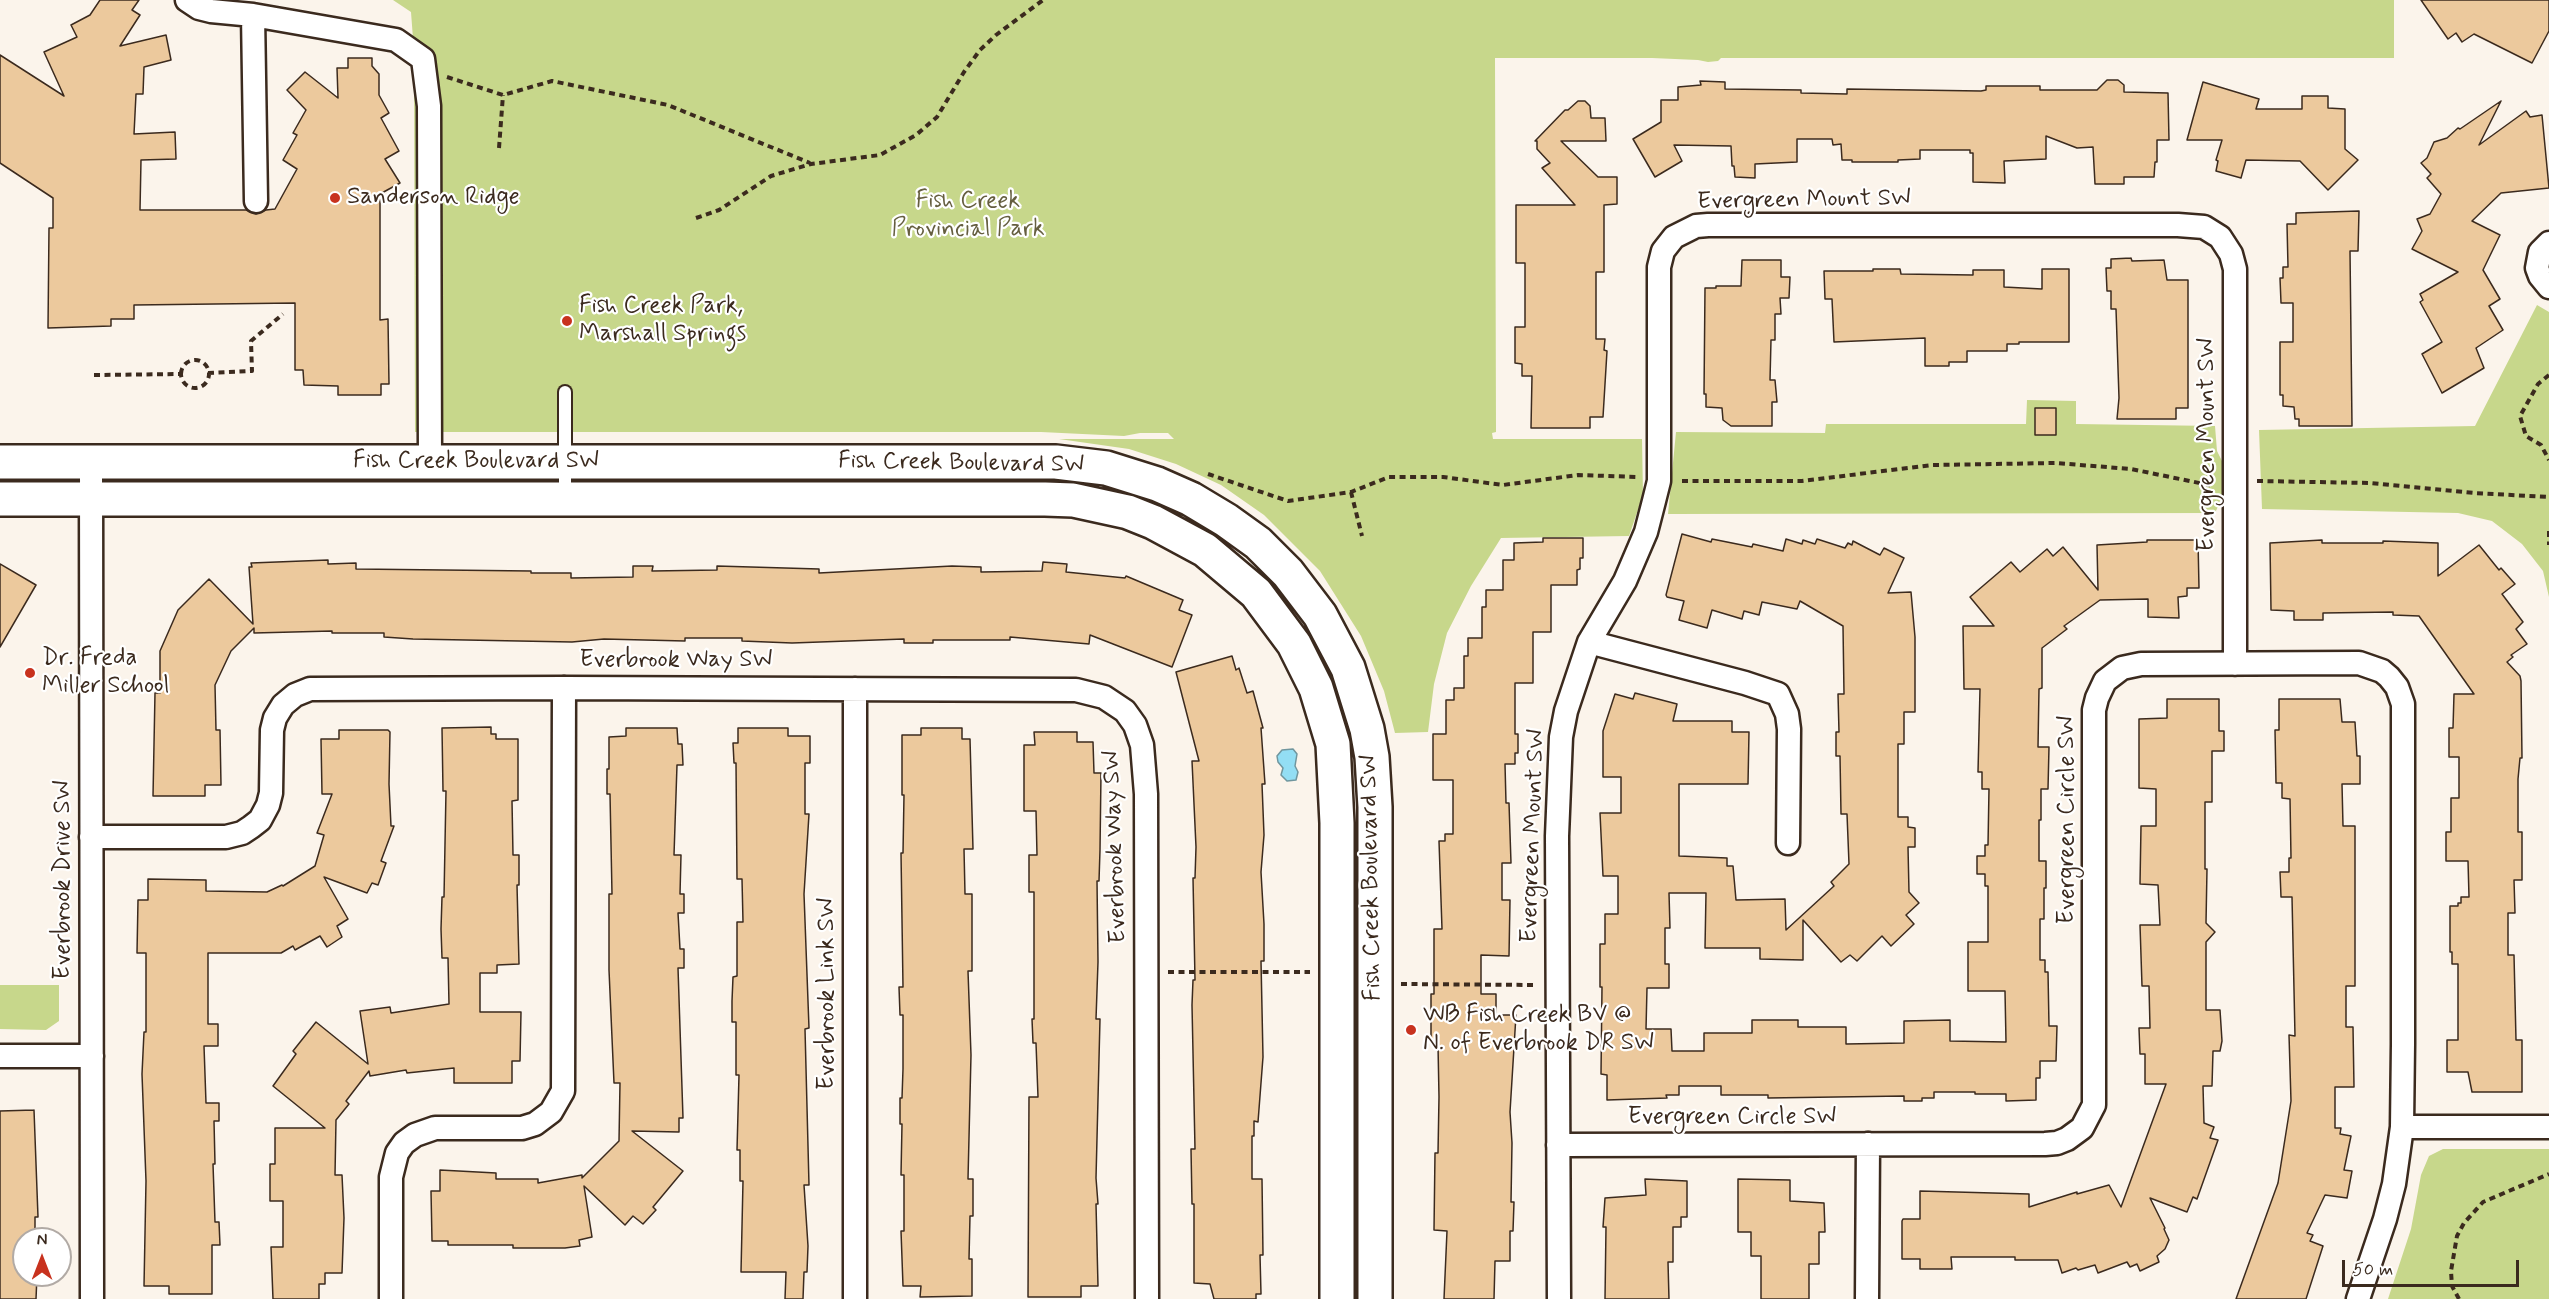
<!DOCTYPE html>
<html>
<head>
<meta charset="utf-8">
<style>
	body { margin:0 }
	#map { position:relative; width:2549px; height:1299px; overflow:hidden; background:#fbf4eb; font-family:Mynerve,sans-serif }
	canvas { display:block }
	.north { position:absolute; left:12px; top:1227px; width:60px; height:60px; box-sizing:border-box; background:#fff; border:2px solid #b1aaa5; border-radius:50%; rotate:0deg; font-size:16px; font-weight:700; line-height:24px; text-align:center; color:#3b2a1e }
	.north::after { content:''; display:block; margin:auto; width:21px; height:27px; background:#c8321e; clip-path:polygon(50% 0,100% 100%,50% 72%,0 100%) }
	.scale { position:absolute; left:2342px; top:1260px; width:177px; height:27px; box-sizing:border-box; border:3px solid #3b2a1e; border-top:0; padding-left:8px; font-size:18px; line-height:21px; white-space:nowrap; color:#3b2a1e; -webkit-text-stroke:4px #fff; paint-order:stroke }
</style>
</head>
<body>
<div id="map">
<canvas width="2549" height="1299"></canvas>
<div class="north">N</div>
<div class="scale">50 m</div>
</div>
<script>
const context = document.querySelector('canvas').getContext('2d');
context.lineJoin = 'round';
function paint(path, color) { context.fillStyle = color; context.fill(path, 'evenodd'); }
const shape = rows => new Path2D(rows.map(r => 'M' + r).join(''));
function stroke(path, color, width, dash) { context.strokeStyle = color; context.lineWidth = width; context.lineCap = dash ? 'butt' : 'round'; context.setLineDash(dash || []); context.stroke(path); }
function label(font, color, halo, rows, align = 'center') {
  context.font = font + ' Mynerve,sans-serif'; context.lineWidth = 4.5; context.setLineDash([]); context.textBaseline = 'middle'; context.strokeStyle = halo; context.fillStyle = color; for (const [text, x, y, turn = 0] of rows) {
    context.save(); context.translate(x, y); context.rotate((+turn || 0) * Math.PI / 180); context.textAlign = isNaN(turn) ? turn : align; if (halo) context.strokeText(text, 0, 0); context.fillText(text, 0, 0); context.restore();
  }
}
paint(shape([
	[393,0,2394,0,2394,58,1721,58,1718,61,1708,62,1698,60,1652,58,1495,58,1496,432,1492,433,1493,439,1642,439,1643,495,1629,536,1501,538,1471,586,1447,633,1434,684,1428,732,1395,733,1384,691,1361,636,1320,571,1264,515,1221,485,1176,464,1129,449,1059,439,1174,439,1168,433,1140,433,1124,436,1041,432,415,432,414,52,411,12],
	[2537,305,2549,312,2549,597,2543,571,2522,544,2492,521,2458,513,2262,509,2259,430,2475,426],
	[2027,400,2076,401,2076,424,2215,426,2217,451,2222,461,2222,498,2215,513,1668,514,1676,432,1825,433,1826,424,2026,424],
	[0,985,59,985,59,1021,46,1030,0,1029],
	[2443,1149,2549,1149,2549,1299,2388,1299,2411,1229,2421,1175,2429,1156]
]), '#c7d78b');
const water = shape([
	[1282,750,1293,749,1297,754,1295,766,1298,772,1296,780,1287,781,1281,775,1283,768,1278,762,1277,756,1282,750]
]);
paint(water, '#93def4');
stroke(water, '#70969e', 1.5);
const building = shape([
	[100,0,139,0,132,10,140,15,120,46,166,35,171,60,144,67,143,94,136,94,134,134,175,132,176,159,141,160,140,210,246,210,256,214,266,210,275,209,297,169,283,160,297,135,293,133,306,110,287,90,305,72,338,98,337,68,348,68,348,58,372,58,372,66,379,74,379,95,389,113,381,118,399,151,385,159,400,183,380,194,380,320,388,319,389,384,381,384,381,395,338,395,338,386,304,385,303,370,295,370,295,303,134,305,134,319,111,319,111,326,48,328,49,228,53,228,53,198,0,163,0,55,64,96,44,52,77,37,71,25,90,15,100,0],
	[2421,0,2549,0,2549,31,2532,63,2474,34,2462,42,2456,33,2448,39,2421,0],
	[2107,80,2118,80,2124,85,2124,92,2168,93,2169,140,2157,140,2157,162,2155,162,2154,177,2124,177,2124,184,2095,184,2093,147,2077,148,2046,136,2046,159,2004,161,2005,183,1973,182,1973,153,1970,153,1970,150,1920,150,1920,159,1898,160,1898,162,1852,162,1852,160,1842,160,1841,144,1833,145,1832,139,1797,139,1797,162,1755,164,1755,178,1735,177,1734,166,1732,166,1731,146,1674,145,1682,161,1655,177,1633,139,1661,122,1661,100,1678,100,1678,87,1701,85,1700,81,1725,82,1725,89,1801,90,1801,93,1847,94,1847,89,1981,91,1986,90,1986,86,2040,86,2040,90,2097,90,2107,80],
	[2203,82,2259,99,2256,109,2302,109,2302,96,2328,96,2328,108,2345,109,2345,149,2358,160,2328,190,2300,161,2246,160,2241,178,2216,171,2218,161,2216,160,2222,140,2187,140,2203,82],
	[1578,101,1585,101,1590,106,1591,118,1605,118,1606,141,1561,141,1598,177,1617,177,1617,204,1604,205,1604,272,1596,272,1596,339,1605,339,1604,350,1607,351,1603,417,1590,417,1590,428,1531,428,1532,376,1522,376,1522,364,1515,363,1515,327,1525,327,1525,263,1516,263,1516,205,1575,205,1542,168,1550,163,1537,149,1537,141,1535,141,1565,110,1568,110,1578,101],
	[2501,101,2479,145,2526,111,2530,117,2542,115,2549,188,2501,193,2472,221,2500,235,2483,270,2500,299,2489,306,2503,330,2476,348,2484,368,2442,393,2422,354,2442,342,2420,302,2423,300,2420,294,2458,272,2412,249,2422,231,2417,219,2430,214,2441,194,2427,178,2431,174,2421,163,2427,158,2434,142,2447,138,2458,128,2460,129,2501,101],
	[2359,211,2358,251,2350,251,2352,426,2299,426,2299,419,2295,419,2294,407,2283,406,2283,395,2280,395,2280,342,2293,342,2293,303,2281,303,2280,278,2283,278,2283,267,2288,267,2287,224,2296,224,2296,213,2359,211],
	[2131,258,2132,261,2164,260,2167,280,2188,280,2188,408,2176,408,2176,419,2117,419,2119,398,2116,309,2111,309,2111,291,2107,291,2106,268,2111,268,2111,259,2131,258],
	[1742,260,1781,260,1781,277,1790,277,1789,298,1780,298,1781,314,1775,314,1775,340,1771,340,1770,380,1775,380,1777,402,1772,402,1772,426,1731,426,1723,420,1722,408,1706,407,1706,394,1704,394,1705,288,1716,288,1716,286,1741,286,1742,260],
	[1873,269,1900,269,1901,274,1973,275,1973,270,2004,270,2004,287,2042,289,2042,269,2069,269,2069,342,2019,342,2019,344,2007,344,2007,351,1967,351,1967,362,1949,362,1949,366,1925,366,1925,338,1834,342,1832,299,1825,299,1824,271,1873,271,1873,269],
	[2035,408,2056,408,2056,435,2035,435,2035,408],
	[1682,534,1711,542,1712,539,1752,547,1753,544,1783,551,1786,539,1802,544,1803,540,1815,544,1817,539,1845,548,1848,543,1852,545,1853,541,1880,555,1884,548,1904,558,1888,593,1911,592,1915,637,1915,712,1904,712,1904,744,1898,744,1898,817,1908,817,1908,827,1915,828,1915,847,1908,847,1909,892,1919,903,1906,915,1914,924,1891,946,1882,936,1857,961,1850,955,1841,962,1803,920,1803,960,1760,959,1760,948,1705,948,1706,893,1669,893,1670,928,1665,928,1665,964,1669,964,1669,988,1647,988,1646,1029,1671,1029,1672,1051,1704,1051,1704,1033,1752,1033,1752,1020,1798,1020,1798,1027,1846,1027,1846,1044,1904,1043,1904,1021,1950,1020,1950,1041,2006,1042,2005,991,1968,991,1968,942,1988,942,1988,886,1985,886,1985,874,1977,874,1977,856,1985,856,1985,845,1988,845,1989,789,1982,789,1982,772,1978,772,1980,689,1964,689,1963,626,1994,626,1970,597,2011,562,2020,572,2047,549,2053,556,2063,547,2098,590,2097,545,2147,542,2147,540,2198,540,2199,588,2187,588,2187,596,2178,597,2179,618,2148,617,2148,599,2100,600,2064,626,2067,629,2042,648,2042,688,2039,689,2038,747,2049,747,2048,789,2041,789,2041,820,2039,820,2039,861,2046,861,2046,888,2044,888,2044,919,2040,919,2040,960,2045,960,2045,972,2048,972,2049,1026,2057,1026,2056,1061,2040,1061,2040,1078,2036,1078,2036,1100,2006,1101,2006,1094,1975,1094,1975,1092,1934,1092,1934,1098,1922,1098,1922,1101,1904,1101,1904,1096,1768,1098,1768,1095,1721,1095,1721,1086,1679,1086,1679,1095,1666,1095,1667,1098,1607,1100,1607,1075,1601,1074,1602,987,1600,987,1600,944,1605,944,1605,914,1618,914,1618,876,1603,876,1600,813,1621,813,1621,777,1603,777,1603,731,1615,694,1633,699,1635,693,1677,704,1673,721,1732,721,1732,732,1749,732,1748,784,1679,784,1679,856,1727,858,1727,866,1733,866,1736,900,1785,899,1786,930,1834,886,1831,882,1849,864,1847,814,1841,814,1840,756,1836,756,1836,732,1839,732,1838,694,1844,694,1843,626,1800,601,1797,609,1762,602,1759,615,1744,611,1742,619,1712,610,1707,628,1679,620,1684,601,1667,597,1666,595,1682,534],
	[1543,538,1583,538,1583,558,1580,558,1580,569,1577,570,1577,585,1551,585,1551,632,1533,632,1533,683,1515,683,1515,734,1518,734,1518,753,1515,753,1515,764,1505,764,1506,803,1509,803,1511,863,1502,863,1502,900,1510,900,1509,956,1481,955,1481,994,1496,994,1496,1015,1516,1015,1510,1112,1512,1143,1511,1202,1514,1202,1513,1231,1510,1231,1510,1261,1495,1261,1494,1299,1444,1299,1447,1231,1434,1230,1435,1153,1438,1153,1439,1097,1438,1045,1431,1043,1431,994,1434,994,1434,929,1442,929,1439,841,1445,841,1445,834,1453,834,1453,780,1433,780,1433,734,1446,734,1446,700,1454,700,1454,688,1464,688,1464,656,1468,656,1468,638,1482,638,1482,607,1486,607,1486,590,1503,590,1503,560,1514,560,1514,543,1543,542,1543,538],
	[2322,540,2322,543,2383,543,2383,541,2438,543,2438,576,2479,545,2499,570,2501,568,2515,584,2502,594,2523,622,2516,629,2527,644,2511,655,2513,657,2507,662,2520,676,2521,681,2522,758,2520,758,2518,779,2518,832,2522,832,2522,880,2514,880,2515,913,2508,913,2508,955,2514,955,2516,1040,2522,1040,2522,1092,2472,1092,2468,1072,2447,1072,2447,1040,2458,1040,2458,964,2452,964,2452,952,2450,952,2450,906,2458,906,2458,903,2461,903,2461,897,2469,897,2468,861,2446,861,2446,832,2451,832,2451,798,2459,798,2459,757,2449,757,2449,728,2453,728,2454,694,2474,694,2419,616,2393,615,2393,612,2323,613,2323,620,2294,620,2294,611,2271,610,2270,543,2322,540],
	[328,560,328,564,356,563,356,569,531,571,531,573,571,573,571,578,633,577,633,566,653,566,652,571,717,570,717,566,819,569,819,573,952,566,981,567,981,572,1042,571,1043,562,1067,564,1066,572,1125,578,1126,576,1183,600,1179,610,1192,615,1172,667,1090,635,1089,644,1010,637,1010,640,933,640,933,643,904,643,904,639,792,643,742,641,742,638,685,638,685,641,604,639,572,642,413,639,384,637,384,633,332,633,332,631,254,633,254,628,231,651,215,685,216,730,220,730,221,785,205,785,205,796,153,796,155,693,160,693,160,651,178,610,209,579,253,624,249,567,252,567,251,563,328,560],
	[0,564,36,585,0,647,0,564],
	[1232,656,1236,670,1239,668,1247,693,1253,691,1263,728,1261,728,1265,784,1262,784,1264,835,1261,872,1264,924,1264,961,1261,961,1263,1057,1258,1122,1254,1121,1254,1136,1252,1136,1252,1179,1262,1179,1263,1255,1260,1255,1261,1294,1256,1294,1256,1299,1214,1299,1210,1284,1194,1283,1194,1204,1192,1204,1191,1149,1195,1149,1192,1005,1193,980,1195,980,1193,878,1195,878,1196,847,1192,761,1199,761,1176,672,1232,656],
	[2167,699,2219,699,2219,731,2224,731,2224,751,2212,751,2212,802,2205,802,2205,869,2207,869,2206,923,2215,932,2206,942,2206,1010,2220,1010,2222,1041,2220,1051,2213,1051,2212,1086,2203,1086,2204,1123,2214,1127,2210,1138,2218,1140,2197,1199,2193,1197,2187,1212,2150,1198,2165,1228,2164,1229,2169,1240,2165,1249,2157,1256,2159,1262,2140,1271,2137,1264,2130,1267,2127,1262,2098,1273,2095,1265,2078,1270,2076,1268,2062,1273,2058,1260,2015,1260,2015,1257,1951,1257,1952,1269,1920,1269,1920,1259,1902,1259,1902,1221,1903,1219,1920,1219,1920,1191,2029,1194,2029,1207,2077,1192,2077,1194,2109,1185,2121,1207,2166,1084,2145,1084,2145,1054,2140,1054,2139,1028,2150,1028,2149,986,2142,986,2140,925,2160,925,2158,885,2140,884,2141,826,2156,826,2156,789,2139,788,2139,719,2167,718,2167,699],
	[2279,699,2340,699,2342,722,2355,722,2357,756,2360,756,2360,784,2342,784,2343,826,2355,826,2355,986,2346,986,2346,1027,2353,1027,2354,1087,2335,1087,2335,1128,2341,1128,2340,1134,2351,1136,2344,1170,2352,1171,2347,1198,2325,1195,2307,1233,2313,1235,2310,1241,2323,1246,2306,1299,2236,1299,2278,1183,2291,1101,2289,1035,2295,1036,2292,897,2281,897,2280,872,2289,872,2289,858,2291,858,2290,799,2282,798,2282,783,2276,783,2275,730,2279,730,2279,699],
	[491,727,491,734,496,734,496,739,518,739,518,800,512,801,513,855,519,855,519,885,517,885,519,964,497,965,497,973,480,973,480,1012,521,1012,520,1061,512,1061,512,1083,454,1083,454,1068,407,1073,406,1070,370,1076,369,1071,346,1101,349,1104,336,1120,335,1175,342,1175,344,1218,342,1273,325,1273,325,1284,319,1284,319,1299,273,1299,271,1247,283,1247,283,1201,270,1201,270,1164,275,1164,275,1128,325,1128,273,1086,296,1054,293,1051,316,1022,368,1064,360,1011,390,1007,391,1013,449,1004,448,958,442,958,441,929,442,897,444,897,446,791,443,791,442,728,491,727],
	[626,728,677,728,678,744,682,744,683,765,677,765,674,855,681,855,680,894,684,894,684,913,678,913,680,949,684,949,684,968,678,968,683,1118,679,1118,679,1132,632,1131,683,1171,653,1207,656,1210,643,1224,633,1216,625,1225,584,1186,592,1237,579,1240,580,1246,565,1248,513,1248,513,1245,448,1245,448,1241,432,1241,431,1191,440,1191,440,1170,496,1173,496,1179,538,1179,538,1183,582,1175,582,1178,619,1141,620,1083,614,1083,609,970,609,894,612,894,610,794,607,794,607,769,609,769,609,737,626,736,626,728],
	[738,728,788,728,788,736,810,736,810,763,805,763,805,814,809,814,804,894,809,1028,805,1029,809,1185,804,1185,808,1246,807,1272,804,1272,803,1299,785,1299,786,1272,741,1272,743,1181,740,1181,740,1150,737,1150,739,1075,736,1075,736,1022,732,1022,732,1001,733,977,737,976,737,922,743,922,742,879,737,879,736,763,734,763,733,743,738,743,738,728],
	[921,728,962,728,962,739,970,739,973,849,964,849,965,894,972,894,972,971,968,971,971,1055,968,1179,973,1179,973,1216,970,1216,969,1259,972,1259,972,1296,920,1297,921,1286,903,1286,901,1231,904,1231,904,1175,901,1175,902,1124,900,1124,900,1098,902,1098,903,1069,903,1015,900,1015,899,987,903,987,901,853,903,853,904,795,902,795,902,735,921,735,921,728],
	[339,730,388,730,390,732,389,784,391,826,394,826,381,861,386,863,378,885,372,883,367,893,324,877,348,919,337,926,342,937,327,947,320,936,295,950,293,946,281,953,208,953,208,1024,218,1024,218,1046,204,1046,206,1103,219,1103,219,1121,214,1121,215,1164,213,1164,215,1222,219,1222,220,1245,212,1245,212,1294,169,1294,169,1286,144,1286,146,1181,142,1074,144,1032,146,1032,146,953,137,953,138,900,148,900,148,879,206,880,206,891,267,892,282,885,283,886,315,866,324,835,317,833,332,794,322,794,321,739,339,739,339,730],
	[1034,732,1077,732,1077,742,1093,742,1094,773,1101,773,1100,850,1099,881,1097,881,1098,962,1096,1019,1100,1019,1096,1178,1098,1204,1096,1204,1098,1286,1081,1286,1081,1297,1028,1297,1029,1097,1038,1097,1036,1043,1033,1043,1032,1019,1034,1019,1034,892,1029,892,1029,855,1037,855,1036,811,1024,811,1024,745,1035,745,1034,732],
	[34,1110,38,1217,35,1217,35,1239,24,1239,24,1275,37,1275,36,1299,0,1299,0,1111,34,1110],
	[1645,1179,1687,1181,1687,1217,1681,1217,1681,1227,1673,1227,1673,1262,1668,1262,1669,1299,1605,1299,1606,1227,1603,1227,1605,1198,1646,1195,1645,1179],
	[1738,1179,1790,1180,1790,1201,1824,1203,1825,1232,1819,1232,1819,1264,1809,1264,1809,1299,1761,1299,1761,1256,1751,1256,1751,1232,1738,1232,1738,1179]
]);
paint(building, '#ecc99d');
stroke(building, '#3b2a1e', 1.5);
const lane = shape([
	[565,392,565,497]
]);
const street = shape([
	[187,0,199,8,211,11,253,15,396,40,423,59,429,106,430,462],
	[253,15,256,201],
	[2549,243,2540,252,2537,268,2540,276,2549,287],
	[91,462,92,1299],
	[1589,642,1745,683,1778,694,1787,714,1789,729,1788,843],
	[855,689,855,1299],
	[91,837,226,837,242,833,251,827,260,820,268,805,271,793,272,730,275,718,283,705,295,695,310,689,564,688,1076,690,1104,697,1125,711,1135,725,1142,745,1146,794,1147,1299],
	[0,1056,92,1056],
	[2402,1127,2549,1127],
	[1558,1145,2045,1144,2057,1143,2067,1139,2082,1128,2094,1105,2094,710,2097,698,2105,681,2122,668,2141,664,2359,663,2382,671,2389,677,2397,687,2403,704,2403,1044,2402,1127,2394,1184,2385,1219,2358,1299],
	[391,1299,391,1177,397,1153,404,1143,415,1135,435,1128,522,1128,535,1124,551,1112,563,1091,564,688],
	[1559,1299,1557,836,1561,737,1566,711,1589,642,1625,581,1646,532,1654,501,1659,481,1659,267,1663,251,1674,237,1696,226,1708,225,2178,225,2204,227,2220,237,2231,254,2235,269,2235,664],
	[1867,1299,1868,1144]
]);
const secondary = shape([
	[0,462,1056,462,1106,468,1157,484,1191,499,1226,520,1258,543,1288,573,1320,615,1348,668,1367,729,1372,757,1375,807,1375,1299],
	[0,499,1045,499,1073,500,1128,512,1153,522,1205,550,1256,593,1294,644,1316,688,1333,744,1337,823,1337,1299]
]);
stroke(lane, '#3b2a1e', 16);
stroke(street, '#3b2a1e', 27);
stroke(secondary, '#3b2a1e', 38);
stroke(shape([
	[447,77,503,95,552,81,668,105,810,163],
	[499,148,503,95],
	[696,218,719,210,771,176,811,164,880,155,916,135,937,117,964,72,980,50,996,35,1043,0],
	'181 374a14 14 0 1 1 28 0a14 14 0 1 1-28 0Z',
	[208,373,252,371,251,341,283,314],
	[94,375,181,374],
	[2549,375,2538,384,2520,416,2526,436,2541,445,2549,460],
	[1208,474,1288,501,1351,492,1389,477,1443,477,1503,485,1578,475,1638,477],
	[1682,481,1802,481,1932,465,2056,463,2131,469,2214,486],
	[2257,481,2370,483,2474,493,2549,497],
	[1351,492,1362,536],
	[2549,531,2549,545],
	[1168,972,1310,972],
	[1401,984,1535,985],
	[2459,1299,2452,1286,2451,1271,2457,1236,2464,1223,2483,1202,2549,1174]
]), '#3b2a1e', 4, [6, 4.5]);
stroke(lane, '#fff', 12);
stroke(street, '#fff', 22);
stroke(secondary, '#fff', 33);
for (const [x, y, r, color] of [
	[335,198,6,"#c8321e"],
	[567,321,6,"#c8321e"],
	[30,673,6,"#c8321e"],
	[1411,1030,6,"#c8321e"]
]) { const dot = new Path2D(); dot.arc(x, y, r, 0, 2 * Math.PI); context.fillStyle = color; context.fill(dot); stroke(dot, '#fff', 2); }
label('24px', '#3b2a1e', '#fff', [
	["Sanderson Ridge",347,198],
	["Fish Creek Park,",579,307],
	["Marshall Springs",579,335],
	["Dr. Freda",42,659],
	["Miller School",42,687],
	["WB Fish Creek BV @",1423,1016],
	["N. of Everbrook DR SW",1423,1044]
], 'left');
label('24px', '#3b2a1e', '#fff', [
	["Evergreen Mount SW",1804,201,-1],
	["Evergreen Mount SW",2208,445,-90],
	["Fish Creek Boulevard SW",476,462],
	["Fish Creek Boulevard SW",961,464,1],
	["Everbrook Way SW",676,661],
	["Evergreen Circle SW",2068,820,-90],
	["Evergreen Mount SW",1534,836,-88],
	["Everbrook Way SW",1116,847,-92],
	["Fish Creek Boulevard SW",1372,878,-91],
	["Everbrook Drive SW",64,880,-90],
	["Everbrook Link SW",828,994,-90],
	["Evergreen Circle SW",1732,1118]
]);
label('24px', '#655e3f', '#fff', [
	["Fish Creek",968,202],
	["Provincial Park",968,230]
]);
</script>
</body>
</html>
